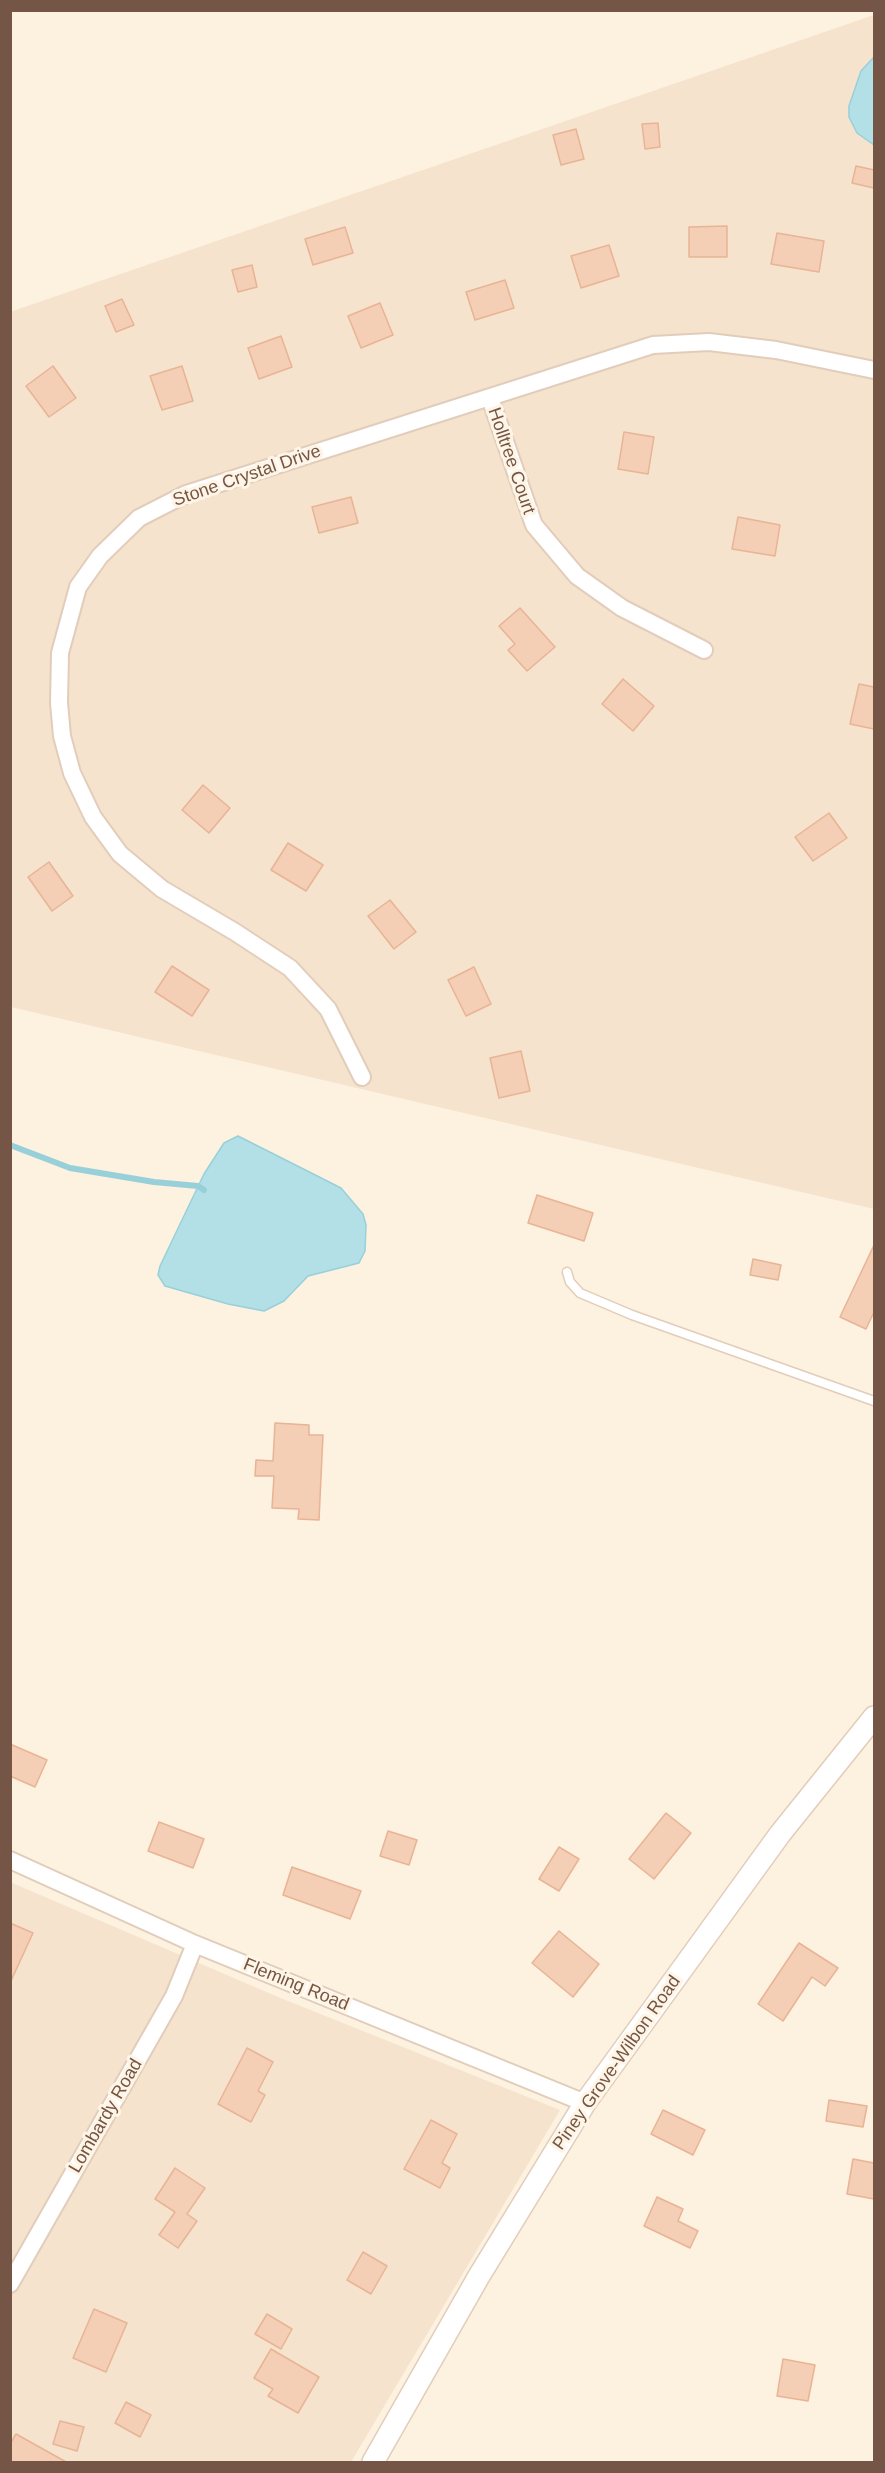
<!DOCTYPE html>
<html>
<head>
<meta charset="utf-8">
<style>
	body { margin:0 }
	#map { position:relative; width:885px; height:2473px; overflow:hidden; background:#fdf1df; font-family:Helvetica,sans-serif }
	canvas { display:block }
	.frame { position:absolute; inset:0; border:12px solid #755646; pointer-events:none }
</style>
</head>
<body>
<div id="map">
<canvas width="885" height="2473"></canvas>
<div class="frame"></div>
</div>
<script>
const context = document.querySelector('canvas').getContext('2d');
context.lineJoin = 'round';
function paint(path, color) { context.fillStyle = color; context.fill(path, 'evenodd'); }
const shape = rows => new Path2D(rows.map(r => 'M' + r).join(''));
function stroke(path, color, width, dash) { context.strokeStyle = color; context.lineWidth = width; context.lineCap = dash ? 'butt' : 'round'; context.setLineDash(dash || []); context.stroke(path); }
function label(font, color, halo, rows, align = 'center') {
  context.font = font + ' Helvetica,sans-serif'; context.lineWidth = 6; context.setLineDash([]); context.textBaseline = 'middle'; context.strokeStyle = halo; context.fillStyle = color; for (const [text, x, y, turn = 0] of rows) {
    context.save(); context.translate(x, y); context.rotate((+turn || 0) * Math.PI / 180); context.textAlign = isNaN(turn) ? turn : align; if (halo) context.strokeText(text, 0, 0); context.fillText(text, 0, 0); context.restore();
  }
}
paint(shape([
	[874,15,874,1209,11,1007,10,312],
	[10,1882,278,1997,560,2110,351,2462,11,2462]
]), '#f5e3cd');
const water = shape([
	[874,57,874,145,857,133,849,117,849,106,861,71,874,57],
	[238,1136,341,1188,363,1214,366,1225,365,1251,359,1263,308,1276,284,1301,264,1311,228,1304,165,1286,158,1275,160,1266,204,1174,224,1143,238,1136]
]);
paint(water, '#b3e0e7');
stroke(water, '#98d0da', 1.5);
stroke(shape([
	[10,1145,70,1168,154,1182,198,1186,204,1190]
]), '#98d0da', 6);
const building = shape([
	[658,123,660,147,645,149,642,124,658,123],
	[576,129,584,159,561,165,553,135,576,129],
	[856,166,874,170,874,188,852,183,856,166],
	[727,226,727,257,689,257,689,227,727,226],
	[345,227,353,253,313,265,305,239,345,227],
	[777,233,824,241,819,272,771,264,777,233],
	[609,245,619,276,581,288,571,256,609,245],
	[252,265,257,287,238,292,232,270,252,265],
	[505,280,514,308,475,320,466,292,505,280],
	[122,299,134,325,116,332,105,306,122,299],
	[380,303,393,335,361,348,348,316,380,303],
	[281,336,292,367,259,379,248,348,281,336],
	[53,366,76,398,49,417,26,386,53,366],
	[182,366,193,401,162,410,150,376,182,366],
	[624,432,654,437,648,474,618,469,624,432],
	[351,497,358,523,319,533,312,507,351,497],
	[738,517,780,525,775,556,732,549,738,517],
	[520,608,555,647,527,671,508,650,515,644,499,626,520,608],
	[623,679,654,706,633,731,602,704,623,679],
	[859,684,874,687,874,729,850,724,859,684],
	[203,785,230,808,209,833,182,810,203,785],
	[829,813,847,838,813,861,795,837,829,813],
	[288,843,323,865,306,891,271,870,288,843],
	[49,862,73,896,52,911,28,877,49,862],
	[390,900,416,932,394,949,368,916,390,900],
	[172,966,209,990,192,1016,155,992,172,966],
	[474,967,491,1004,466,1016,448,980,474,967],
	[521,1051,530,1091,499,1098,490,1058,521,1051],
	[537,1195,593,1213,584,1241,528,1223,537,1195],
	[874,1245,874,1312,866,1329,840,1317,874,1245],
	[753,1259,781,1265,778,1280,750,1275,753,1259],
	[275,1423,309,1425,309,1435,323,1435,319,1520,298,1519,299,1509,272,1508,274,1476,255,1476,256,1460,273,1461,275,1423],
	[10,1744,47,1760,35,1787,10,1776,10,1744],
	[666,1813,691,1833,654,1879,629,1859,666,1813],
	[159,1822,204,1839,193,1868,148,1851,159,1822],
	[388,1831,417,1840,409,1865,380,1856,388,1831],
	[559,1847,579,1859,559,1891,539,1879,559,1847],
	[292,1867,361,1891,350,1919,283,1895,292,1867],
	[10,1923,33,1933,10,1983,10,1923],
	[559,1931,599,1964,573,1997,532,1963,559,1931],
	[799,1943,838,1968,825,1986,812,1977,783,2021,758,2004,799,1943],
	[247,2048,273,2062,258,2091,265,2095,251,2122,218,2104,247,2048],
	[829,2100,867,2106,863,2127,826,2121,829,2100],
	[663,2110,705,2130,693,2155,651,2134,663,2110],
	[431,2120,457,2134,442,2163,450,2168,440,2188,404,2169,431,2120],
	[853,2159,874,2163,874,2199,847,2194,853,2159],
	[175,2168,205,2188,187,2214,197,2221,178,2248,159,2235,175,2212,155,2199,175,2168],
	[657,2197,683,2209,678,2221,698,2231,690,2248,644,2226,657,2197],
	[363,2252,387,2266,371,2294,347,2280,363,2252],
	[94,2309,127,2323,106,2372,73,2358,94,2309],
	[267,2314,292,2329,281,2349,255,2334,267,2314],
	[271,2349,319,2377,298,2413,268,2396,273,2389,254,2378,271,2349],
	[783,2359,815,2365,808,2401,777,2396,783,2359],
	[126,2402,151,2415,140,2437,115,2423,126,2402],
	[60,2421,84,2427,77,2451,53,2444,60,2421],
	[16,2434,68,2463,10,2463,10,2444,16,2434]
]);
paint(building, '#f4ceb5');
stroke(building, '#e8b495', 1.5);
const service = shape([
	[567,1272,570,1282,580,1293,632,1315,874,1401]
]);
const minor = shape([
	[490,398,534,525,577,576,622,608,704,650],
	[362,1077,328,1009,290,968,235,932,162,889,120,854,93,817,72,773,62,736,59,703,60,653,78,587,100,556,139,518,186,494,653,345,709,342,776,350,874,370],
	[10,1860,195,1944,585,2103],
	[10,2284,174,1996,195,1944]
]);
const tertiary = shape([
	[373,2462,479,2276,585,2103,780,1834,874,1717]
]);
stroke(service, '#e2cdbb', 11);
stroke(minor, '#e2cdbb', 20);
stroke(tertiary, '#e2cdbb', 24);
stroke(service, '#fff', 8);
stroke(minor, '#fff', 16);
stroke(tertiary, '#fff', 21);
label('18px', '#755646', '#fff5e6', [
	["Holltree Court",511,461,71],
	["Stone Crystal Drive",247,476,-19],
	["Fleming Road",296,1985,22],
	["Piney Grove-Wilbon Road",617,2063,-55],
	["Lombardy Road",106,2116,-60]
]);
</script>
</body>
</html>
